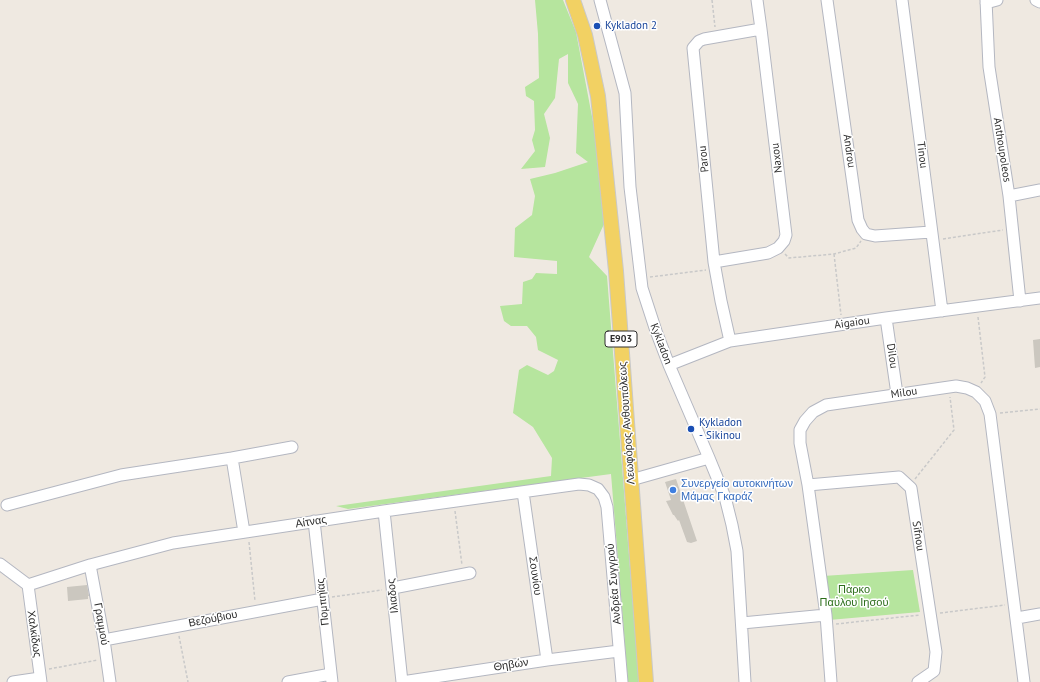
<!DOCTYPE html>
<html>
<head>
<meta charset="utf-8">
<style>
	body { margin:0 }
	canvas { display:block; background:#efe9e1 }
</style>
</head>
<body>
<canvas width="1040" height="682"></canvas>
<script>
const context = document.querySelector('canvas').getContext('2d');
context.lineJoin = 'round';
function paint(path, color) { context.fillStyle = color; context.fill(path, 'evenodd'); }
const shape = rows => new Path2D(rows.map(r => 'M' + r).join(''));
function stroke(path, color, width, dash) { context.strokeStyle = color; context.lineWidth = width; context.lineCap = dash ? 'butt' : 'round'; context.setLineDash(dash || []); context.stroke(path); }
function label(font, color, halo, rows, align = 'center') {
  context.font = font + ' "PT Sans",sans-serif'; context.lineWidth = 3; context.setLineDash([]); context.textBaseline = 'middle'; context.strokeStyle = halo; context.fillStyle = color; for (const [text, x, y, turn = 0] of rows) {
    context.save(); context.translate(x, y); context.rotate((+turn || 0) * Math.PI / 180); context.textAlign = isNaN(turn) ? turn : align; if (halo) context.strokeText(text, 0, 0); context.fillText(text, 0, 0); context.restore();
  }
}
paint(shape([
	[535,0,563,0,576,32,600,159,604,224,589,257,607,276,639,682,628,682,611,474,348,509,336,506,551,476,552,458,533,427,513,413,519,370,527,365,548,375,554,371,558,360,538,350,536,337,527,326,511,326,504,321,500,306,522,304,523,282,532,279,536,273,557,274,557,261,514,257,515,228,532,215,535,196,530,179,555,173,588,162,576,153,578,104,568,83,568,54,559,59,555,98,544,114,550,138,545,167,521,169,535,151,532,140,535,130,534,101,526,96,525,87,539,78,538,34],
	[913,570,920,612,829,620,823,576]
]), '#b6e59e');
paint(shape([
	[1040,339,1040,367,1035,368,1033,340],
	[676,479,697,541,691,543,687,542,679,520,678,521,674,515,673,515,666,501,671,500,665,482],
	[87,585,89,596,88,596,88,599,68,601,67,587]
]), '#cbc7bf');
const minor = shape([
	[600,0,625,93,630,187,642,288,656,331,669,365,709,458,725,497,732,525,737,551,745,682],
	[827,0,858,220,862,229,866,234,875,236,931,232],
	[902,0,942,311],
	[986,0,989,67,1009,196,1020,301],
	[1036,0,1040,2],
	[986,3,997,0],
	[1009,196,1040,190],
	[714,262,768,253,778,248,784,241,786,235,761,29,757,0],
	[886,318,897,394],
	[730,341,721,301,714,262,693,48,699,41,704,39,761,29],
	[669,365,730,341,886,318,1040,298],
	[631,480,709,458],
	[808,485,899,477,911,488,936,652,934,671,918,682],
	[523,492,547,660],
	[7,505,121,475,232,458],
	[384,511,402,682],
	[314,521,332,682],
	[244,532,232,458,292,447],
	[0,564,28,585],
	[90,565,104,640,110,682],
	[28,585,90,565,173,543,384,511,579,484,589,485,598,489,604,497,607,507,622,682],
	[28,585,41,682],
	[393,588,470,573],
	[1017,618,1040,614],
	[742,623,826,615],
	[104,640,323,599],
	[13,682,40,678],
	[288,682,331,674],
	[402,682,547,660,619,651],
	[831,682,826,615,808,485,800,443,800,430,805,421,813,412,826,405,956,386,967,388,976,392,985,401,990,414,1024,682]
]);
const major = shape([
	[573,0,585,35,598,96,616,271,646,682]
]);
stroke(minor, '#b4b7c1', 13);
stroke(major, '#c9c9c9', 16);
stroke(shape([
	[712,0,715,27],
	[943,239,1003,230],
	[785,254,789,258,834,254,856,248,861,241],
	[834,254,841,315],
	[650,277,706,270],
	[978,317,985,377,981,383],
	[1000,413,1040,409],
	[915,479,954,430,950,397],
	[455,511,462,565],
	[249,542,255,601],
	[332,597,382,590],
	[940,613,1005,605],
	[836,624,920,615],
	[179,636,188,682],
	[49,669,98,660]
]), '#c9c9c9', 1.5, [3, 2]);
stroke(minor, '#fff', 11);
stroke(major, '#f2d163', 14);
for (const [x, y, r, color] of [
	[597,26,4,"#1a4fb4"],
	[691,429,4,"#1a4fb4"],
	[673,490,4,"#3f7fe0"]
]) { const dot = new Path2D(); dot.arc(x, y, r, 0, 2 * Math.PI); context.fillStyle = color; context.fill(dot); stroke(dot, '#fff', 1.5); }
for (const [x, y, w] of [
	[621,339,32]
]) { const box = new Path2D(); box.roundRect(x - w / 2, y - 8, w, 16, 3); context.fillStyle = '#fff'; context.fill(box); stroke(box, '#2e2e2e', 1); }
label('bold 10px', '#2e2e2e', null, [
	["E903",621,339]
]);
label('11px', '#164399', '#fff', [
	["Kykladon 2",605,26],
	["Kykladon",699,423],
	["- Sikinou",699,436]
], 'left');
label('11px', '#2e2e2e', '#fff', [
	["Anthoupoleos",1002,150,81],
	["Androu",849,151,82],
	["Tinou",922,155,83],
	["Naxou",777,158,-97],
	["Parou",704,159,-96],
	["Aigaiou",852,323,-8],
	["Kykladon",661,344,69],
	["Dilou",892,356,82],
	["Milou",904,393,-8],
	["Λεωφόρος Ανθουπόλεως",627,423,-94],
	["Αίτνας",311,522,-9],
	["Sifnou",918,536,81],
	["Σουνίου",535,576,82],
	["Ανδρέα Συγγρού",614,584,-95],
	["Ιλιαδος",393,596,-96],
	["Πομπηϊας",323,602,-96],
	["Βεζούβιου",213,619,-11],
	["Γραμμού",101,624,80],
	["Χαλκίδως",34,634,82],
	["Θηβών",511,665,-9]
]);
label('11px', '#366cbe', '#fff', [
	["Συνεργείο αυτοκινήτων",681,484],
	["Μάμας Γκαράζ",681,497]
], 'left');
label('11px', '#2c6e1b', '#fff', [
	["Πἀρκο",854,590],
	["Παὐλου Ιησού",854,603]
]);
</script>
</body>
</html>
